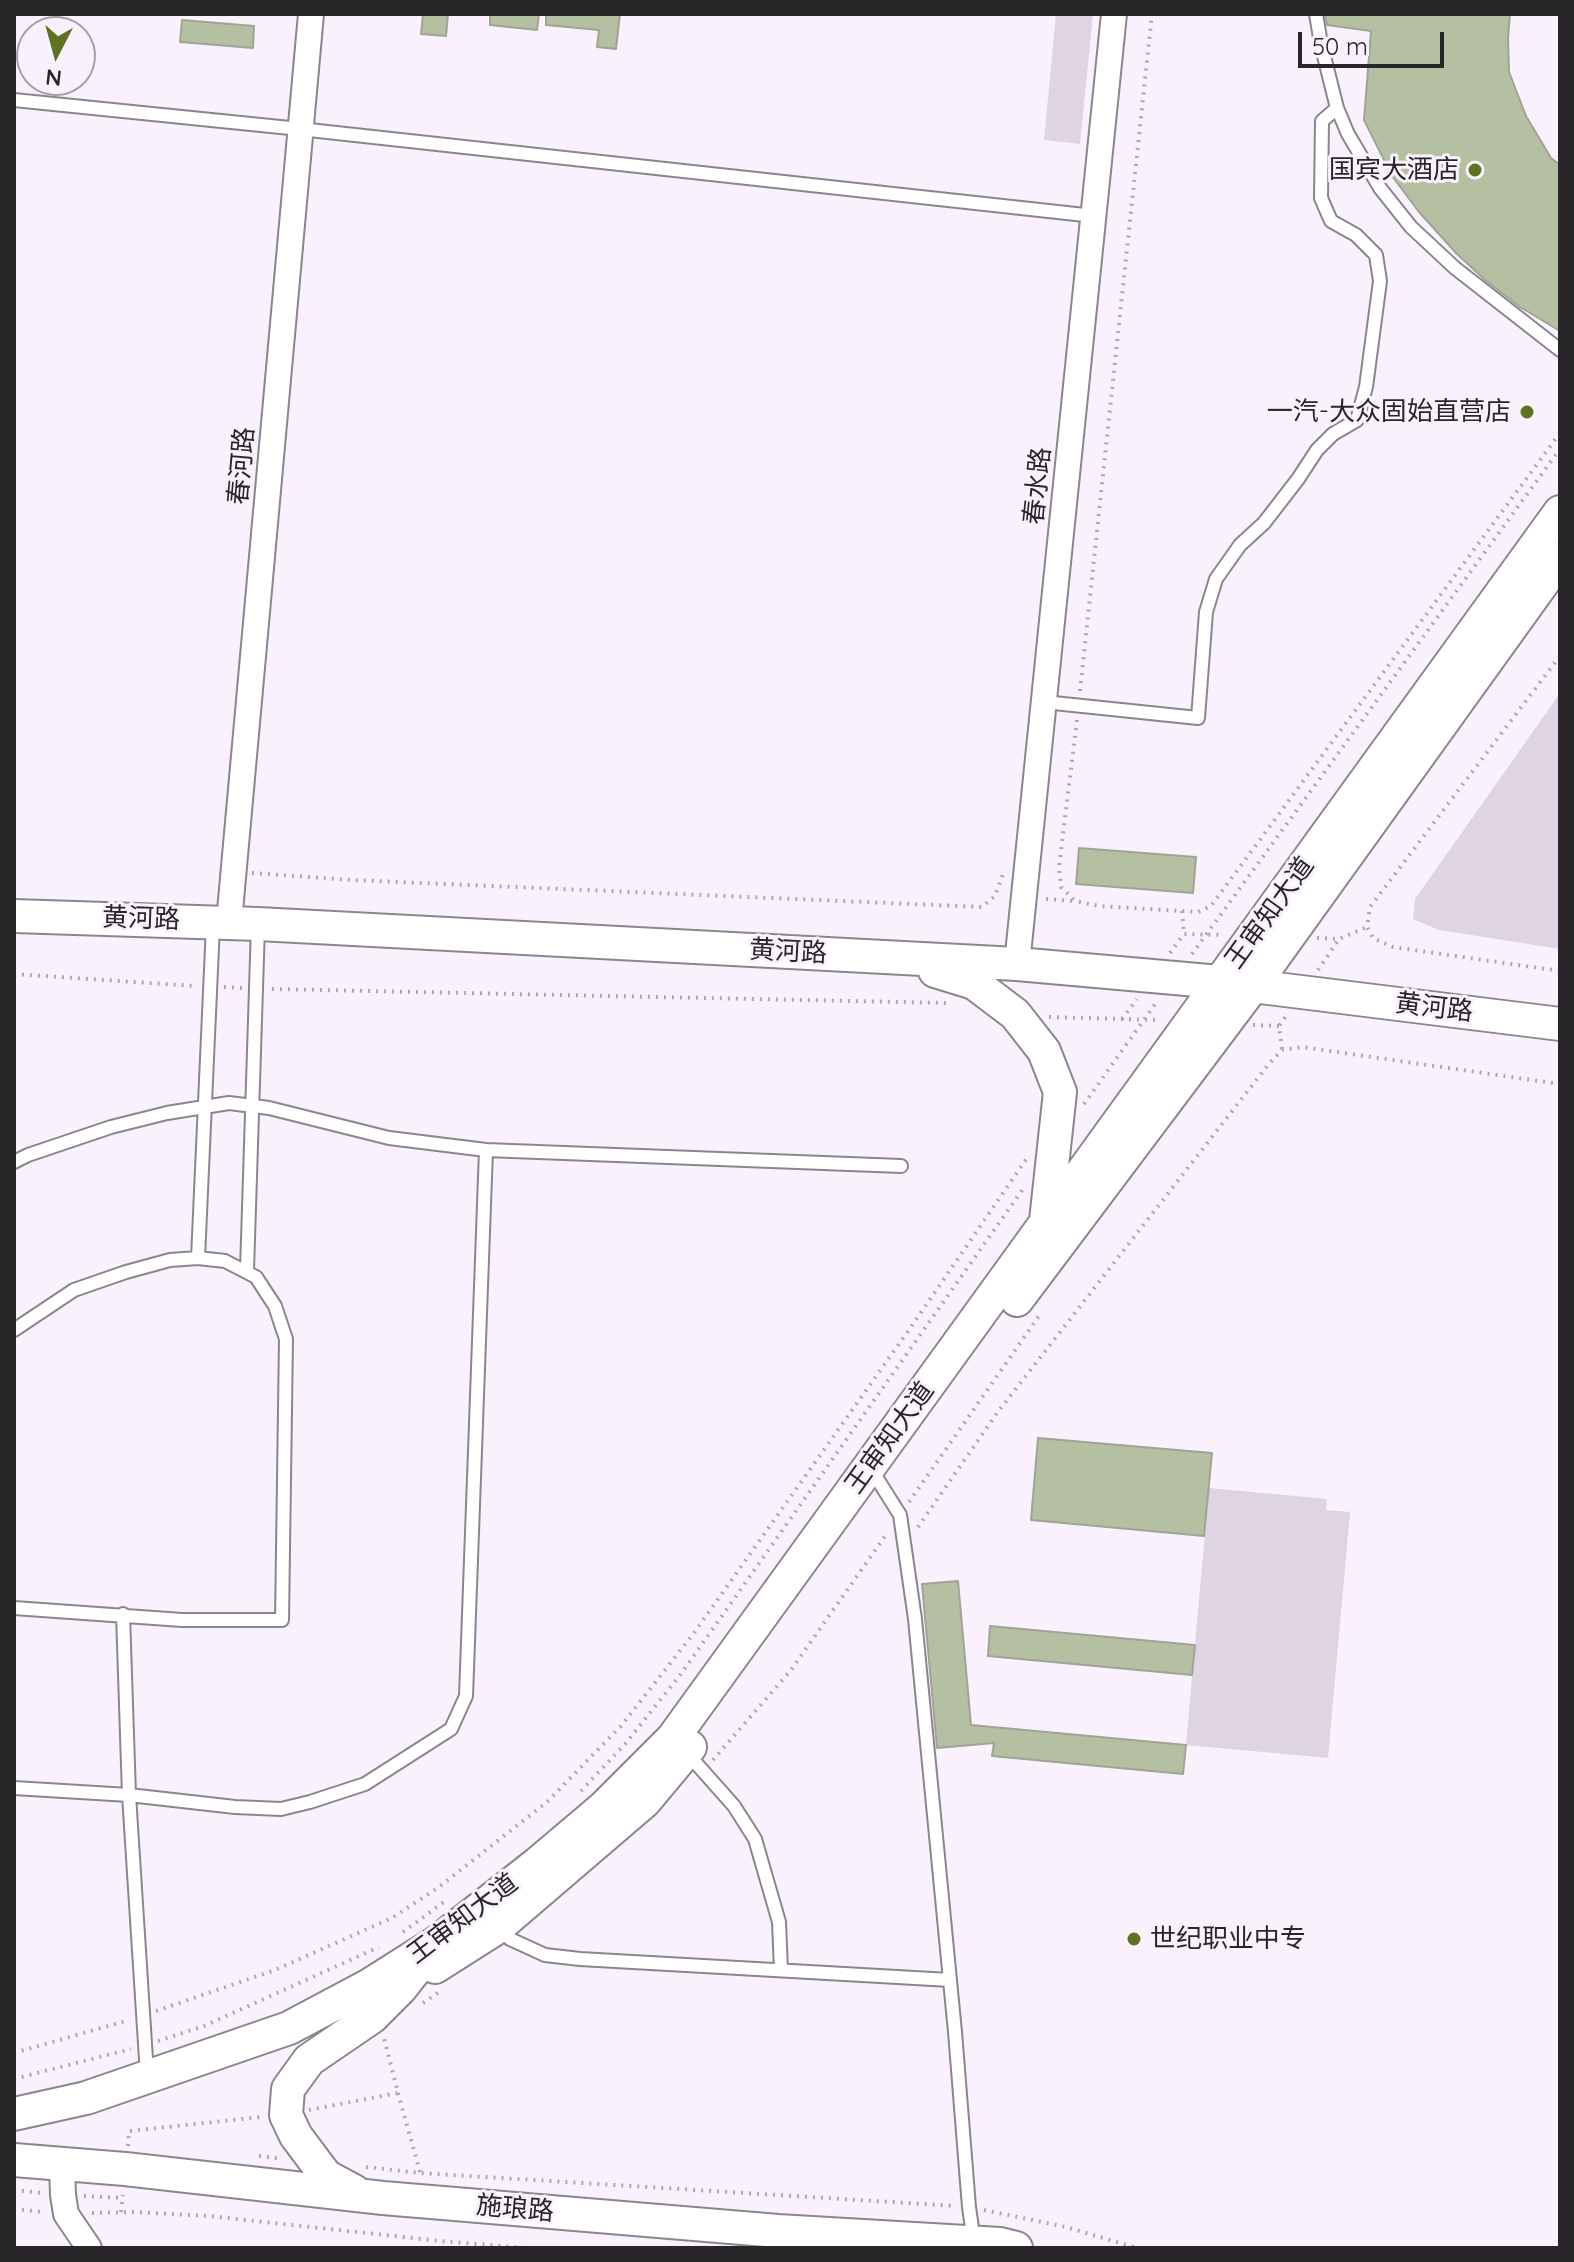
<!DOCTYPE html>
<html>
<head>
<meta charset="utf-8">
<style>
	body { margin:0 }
	#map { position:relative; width:1574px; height:2262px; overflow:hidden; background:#f9f2fd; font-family:Quicksand,sans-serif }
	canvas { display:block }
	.frame { position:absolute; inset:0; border:16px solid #282629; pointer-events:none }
	.north { position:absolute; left:16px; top:16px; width:80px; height:80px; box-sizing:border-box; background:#f9f2fd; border:2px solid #a5a0a8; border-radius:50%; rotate:186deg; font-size:22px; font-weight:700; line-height:32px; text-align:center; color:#282629 }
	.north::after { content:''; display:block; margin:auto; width:28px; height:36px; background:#5f7221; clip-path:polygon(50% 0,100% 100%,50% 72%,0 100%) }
	.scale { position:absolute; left:1298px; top:32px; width:146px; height:36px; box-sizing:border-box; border:4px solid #282629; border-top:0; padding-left:10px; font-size:24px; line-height:28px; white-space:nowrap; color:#282629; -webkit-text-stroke:6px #f9f2fd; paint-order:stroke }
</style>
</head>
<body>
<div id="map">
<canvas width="1574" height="2262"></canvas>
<div class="frame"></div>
<div class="north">N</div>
<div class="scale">50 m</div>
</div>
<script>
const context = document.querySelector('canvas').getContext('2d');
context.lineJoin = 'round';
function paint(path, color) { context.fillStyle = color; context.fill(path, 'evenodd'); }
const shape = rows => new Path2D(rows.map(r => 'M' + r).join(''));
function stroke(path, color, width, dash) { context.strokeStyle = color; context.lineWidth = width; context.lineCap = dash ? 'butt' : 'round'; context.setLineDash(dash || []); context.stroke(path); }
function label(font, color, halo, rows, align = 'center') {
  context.font = font + ' Quicksand,"Noto Sans SC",sans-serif'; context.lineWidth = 6; context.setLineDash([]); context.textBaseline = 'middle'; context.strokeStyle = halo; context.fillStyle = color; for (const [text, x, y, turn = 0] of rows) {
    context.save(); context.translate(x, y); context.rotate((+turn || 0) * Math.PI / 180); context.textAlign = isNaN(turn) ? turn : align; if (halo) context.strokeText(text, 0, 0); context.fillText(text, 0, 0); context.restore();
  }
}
paint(shape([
	[1056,14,1093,14,1080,144,1044,140],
	[1558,696,1560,698,1560,949,1439,930,1413,919,1415,899],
	[1209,1488,1327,1499,1326,1510,1350,1512,1328,1758,1186,1745]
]), '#dfd4e4');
const building = shape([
	[423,14,448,14,446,36,421,34,423,14],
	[490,14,539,14,537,30,490,25,490,14],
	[546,14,620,14,616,49,597,47,599,30,546,25,546,14],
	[1325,14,1510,14,1508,38,1509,72,1526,116,1551,158,1560,165,1560,331,1520,307,1485,280,1456,253,1419,212,1392,176,1364,120,1371,31,1327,25,1325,14],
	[182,20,254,26,253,48,180,42,182,20],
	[1079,848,1196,857,1193,893,1076,884,1079,848],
	[1038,1438,1212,1453,1204,1536,1031,1520,1038,1438],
	[958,1581,971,1725,1186,1745,1183,1774,992,1756,994,1743,937,1748,922,1584,958,1581],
	[990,1626,1195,1645,1192,1675,988,1656,990,1626]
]);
paint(building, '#b5bfa2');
stroke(building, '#a0a398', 2);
const service = shape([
	[1316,14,1321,44,1337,108,1348,134,1380,188,1411,227,1455,268,1560,350],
	[14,100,300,129,1094,216],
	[1044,702,1198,718,1206,612,1216,579,1240,545,1264,523,1298,479,1317,450,1333,434,1357,420,1366,387,1380,281,1376,255,1356,235,1331,221,1321,198,1322,121,1337,108],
	[486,1150,901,1166],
	[14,1162,28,1155,111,1127,167,1113,229,1103,269,1108,389,1138,486,1150,466,1696,451,1729,365,1784,310,1802,281,1809,235,1807,129,1795,14,1788],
	[198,1258,213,925],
	[247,1270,258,926],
	[14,1330,74,1290,126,1272,170,1260,198,1258,225,1261,256,1277,275,1306,286,1339,282,1620,182,1620,14,1608],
	[871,1469,900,1515,915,1619,955,2032,969,2207,974,2242],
	[123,1614,129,1795,147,2075],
	[687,1753,734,1806,755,1839,779,1922,781,1970],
	[499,1928,510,1939,545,1955,580,1959,950,1980]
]);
const minor = shape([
	[229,922,311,14],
	[1017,964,1114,14],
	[62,2165,63,2195,66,2214,89,2248]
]);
const secondary = shape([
	[14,916,258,924,1017,964,1220,982,1560,1024],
	[935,971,974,983,1015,1014,1044,1051,1060,1092,1046,1221],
	[1017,1300,1253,986,1560,559],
	[435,1967,498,1927,645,1801,690,1747],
	[14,2114,86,2098,289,2028,368,1986,436,1943,538,1863,603,1808,673,1738,1560,512],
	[14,2160,125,2169,383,2198,778,2231,1000,2244,1016,2248],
	[354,2191,326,2176,296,2136,286,2115,288,2089,309,2060,372,2017,401,1988,419,1965]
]);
stroke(service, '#8c858f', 16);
stroke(minor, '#8c858f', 28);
stroke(secondary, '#8c858f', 36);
stroke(shape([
	[1560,656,1370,907,1367,927,1373,938,1393,947,1560,971],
	[1080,691,1152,14],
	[1077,720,1059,867,1061,887,1075,901,1099,906,1198,912,1211,906,1560,433],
	[252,873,352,880,982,907,995,896,1003,874],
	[1046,899,1073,901],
	[1182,911,1184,934],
	[1317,938,1339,939,1367,927],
	[1170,953,1184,934,1224,935],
	[1192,954,1560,449],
	[1318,970,1339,939],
	[14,974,195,986],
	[224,987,243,988],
	[272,989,947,1003],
	[1049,1017,1160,1020],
	[1122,1019,1137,999],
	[1253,1025,1279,1026],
	[1282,1049,1279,1026,1286,1016],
	[1084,1104,1158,1000],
	[909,1502,1039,1316],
	[918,1527,997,1413,1268,1065,1282,1050,1302,1047,1560,1084],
	[713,1760,791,1670,888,1532],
	[581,1791,626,1743,681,1674,1023,1189],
	[403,1932,444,1902],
	[423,2003,439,1992],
	[156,2011,275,1970,392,1918,439,1887,547,1802,621,1726,694,1633,911,1327,1027,1158],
	[158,2041,204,2026,379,1947],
	[14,2053,129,2020],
	[14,2079,131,2049],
	[398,2093,420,2172],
	[309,2110,398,2093,384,2038],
	[128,2146,129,2131,261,2117],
	[259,2156,282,2159],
	[366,2167,420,2173,956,2206],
	[14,2190,43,2193],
	[84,2196,123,2198],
	[14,2209,43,2212],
	[984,2210,1066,2227,1137,2248],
	[121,2212,123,2195],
	[92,2213,134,2212,209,2216,440,2241,526,2248]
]), '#ada8b0', 4, [2, 6]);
stroke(service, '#fff', 12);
stroke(minor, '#fff', 24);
stroke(secondary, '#fff', 32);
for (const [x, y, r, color] of [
	[1475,170,8,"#5f7221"],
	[1527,412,8,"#5f7221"],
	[1134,1939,8,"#5f7221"]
]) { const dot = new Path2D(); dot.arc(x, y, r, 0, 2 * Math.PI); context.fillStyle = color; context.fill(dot); stroke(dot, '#f9f2fd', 3); }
label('26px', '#282629', '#f9f2fd', [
	["国宾大酒店",1459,170],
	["一汽-大众固始直营店",1511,412],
	["世纪职业中专",1150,1939,"left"]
], 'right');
label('26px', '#282629', '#f9f2fd', [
	["春河路",242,466,-85],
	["春水路",1038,486,-84],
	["王审知大道",1270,913,-54],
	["黄河路",141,919,2],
	["黄河路",788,952,3],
	["黄河路",1434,1008,7],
	["王审知大道",890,1438,-54],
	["王审知大道",463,1919,-37],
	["施琅路",515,2209,5]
]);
</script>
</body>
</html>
